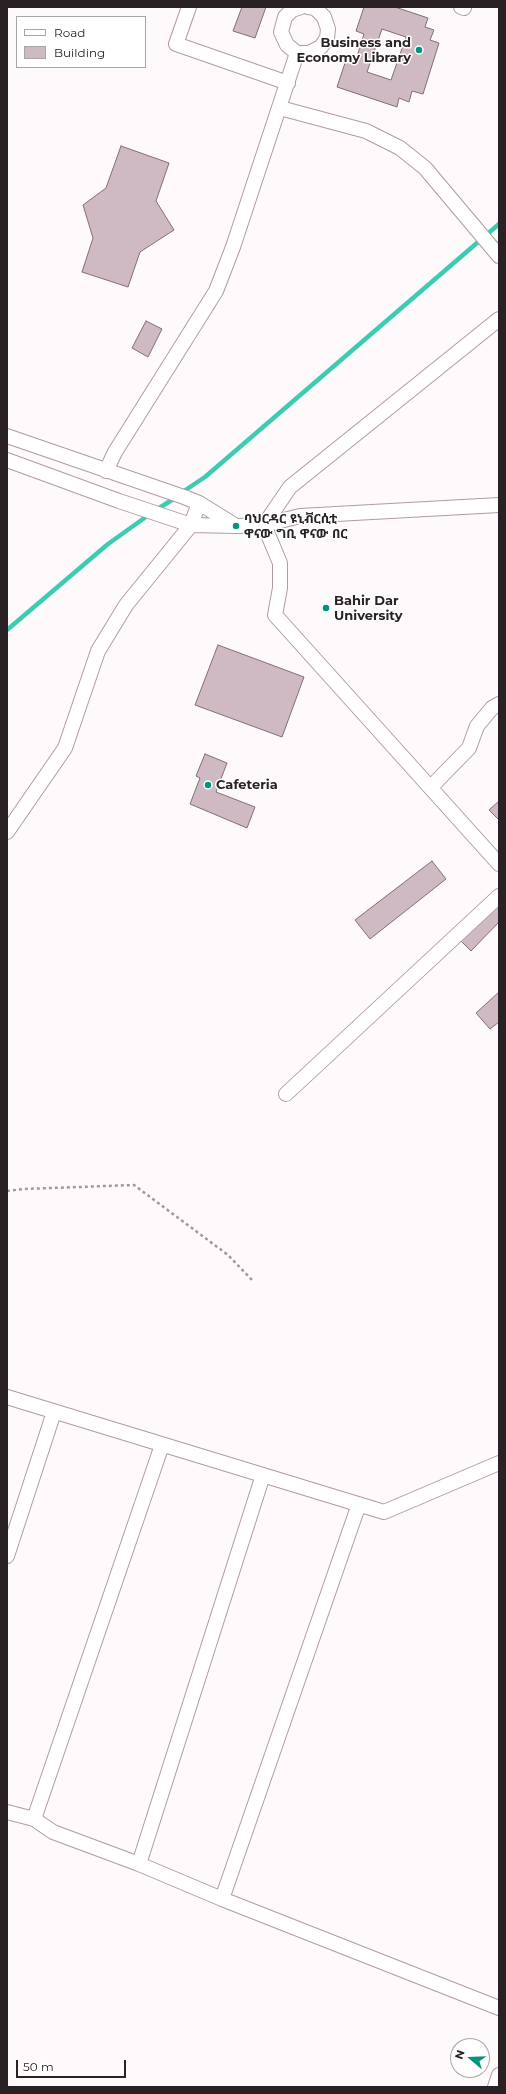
<!DOCTYPE html>
<html>
<head>
<meta charset="utf-8">
<style>
	body { margin:0 }
	#map { position:relative; width:506px; height:2094px; overflow:hidden; background:#fefafb; font-family:Montserrat,sans-serif }
	canvas { display:block }
	.frame { position:absolute; inset:0; border:8px solid #292124; pointer-events:none }
	.legend { position:absolute; left:16px; top:16px; width:130px; height:52px; box-sizing:border-box; background:#fff; border:1px solid #a9a6a7; margin:0; padding:5px 7px; list-style:none; font-size:12px; color:#292124 }
	.legend li { display:flex; align-items:center; gap:8px; height:20px }
	.legend b { width:20px; border:1px solid #a9a6a7 }
	.north { position:absolute; left:450px; top:2038px; width:40px; height:40px; box-sizing:border-box; background:#fff; border:1px solid #a9a6a7; border-radius:50%; rotate:289deg; font-size:11px; font-weight:700; line-height:16px; text-align:center; color:#292124 }
	.north::after { content:''; display:block; margin:auto; width:14px; height:18px; background:#04937f; clip-path:polygon(50% 0,100% 100%,50% 72%,0 100%) }
	.scale { position:absolute; left:16px; top:2060px; width:110px; height:18px; box-sizing:border-box; border:2px solid #292124; border-top:0; padding-left:5px; font-size:12px; line-height:14px; white-space:nowrap; color:#292124; -webkit-text-stroke:3px #fff; paint-order:stroke }
</style>
</head>
<body>
<div id="map">
<canvas width="506" height="2094"></canvas>
<div class="frame"></div>
<ul class="legend">
<li><b style="height:5px;background:#fff"></b>Road</li>
<li><b style="height:11px;background:#cfb9c2"></b>Building</li>
</ul>
<div class="north">N</div>
<div class="scale">50 m</div>
</div>
<script>
const context = document.querySelector('canvas').getContext('2d');
context.lineJoin = 'round';
const shape = rows => new Path2D(rows.map(r => 'M' + r).join(''));
function stroke(path, color, width, dash) { context.strokeStyle = color; context.lineWidth = width; context.lineCap = dash ? 'butt' : 'round'; context.setLineDash(dash || []); context.stroke(path); }
function paint(path, color) { context.fillStyle = color; context.fill(path, 'evenodd'); }
function label(font, color, halo, rows, align = 'center') {
  context.font = font + ' Montserrat,"Noto Sans Ethiopic",sans-serif'; context.lineWidth = 3; context.setLineDash([]); context.textBaseline = 'middle'; context.strokeStyle = halo; context.fillStyle = color; for (const [text, x, y, turn = 0] of rows) {
    context.save(); context.translate(x, y); context.rotate((+turn || 0) * Math.PI / 180); context.textAlign = isNaN(turn) ? turn : align; if (halo) context.strokeText(text, 0, 0); context.fillText(text, 0, 0); context.restore();
  }
}
stroke(shape([
	[181,493,205,477,499,224],
	[156,510,175,498],
	[7,630,108,544,150,514]
]), '#3ecbb3', 4.5);
const building = shape([
	[242,7,266,7,255,38,233,31,242,7],
	[364,7,395,7,428,18,425,27,434,30,430,40,439,43,423,94,412,91,409,102,399,98,397,107,337,87,347,57,356,60,364,34,356,31,364,7],
	[382,29,406,37,391,80,367,72,382,29],
	[121,146,169,163,156,201,174,230,140,252,128,287,82,272,93,238,83,205,106,188,121,146],
	[146,321,162,329,148,357,132,348,146,321],
	[218,645,304,677,282,737,195,705,218,645],
	[205,754,227,763,216,792,255,807,247,828,190,804,200,778,196,776,205,754],
	[499,801,499,820,489,810,499,801],
	[432,861,446,879,370,939,355,920,432,861],
	[496,906,499,909,499,922,471,951,461,941,496,906],
	[499,992,499,1022,490,1029,476,1013,499,992]
]);
paint(building, '#cfb9c2');
stroke(building, '#826e76', 1);
const minor = shape([
	[189,7,176,44,288,83],
	[301,7,292,10,285,17,281,32,287,45,297,53,309,53,321,47,327,38,328,29,324,17,315,8,308,7],
	[461,7,464,8],
	[280,108,366,131,400,148,425,168,499,256],
	[7,436,184,497,199,503,236,526],
	[7,460,119,501,191,525,237,526,264,525,300,516,499,505],
	[106,471,115,452,216,291,233,247,297,53],
	[264,525,280,563,280,588,275,615,499,864],
	[264,525,290,487,499,319],
	[431,787,469,748,477,726,492,708,499,704],
	[7,832,65,748,98,651,126,605,191,525,199,503],
	[286,1094,499,896],
	[7,1397,384,1512,499,1463],
	[7,1556,54,1412],
	[7,1812,34,1819,53,1832,139,1864,222,1899,499,2008],
	[34,1819,162,1445],
	[139,1864,263,1475],
	[222,1899,359,1504],
	[495,2087,499,2075]
]);
stroke(minor, '#b09ba3', 16);
stroke(shape([
	[7,1191,23,1189,134,1185,228,1255,252,1280]
]), '#a09a9c', 2.5, [3, 3]);
stroke(minor, '#fff', 14);
for (const [x, y, r, color] of [
	[419,50,4,"#04937f"],
	[236,526,4,"#04937f"],
	[326,608,4,"#04937f"],
	[208,785,4,"#04937f"]
]) { const dot = new Path2D(); dot.arc(x, y, r, 0, 2 * Math.PI); context.fillStyle = color; context.fill(dot); stroke(dot, '#fff', 1.5); }
label('bold 13px', '#292124', '#fff', [
	["Business and",411,43,"right"],
	["Economy Library",411,58,"right"],
	["ባህርዳር ዩኒቭርሲቲ",244,519],
	["ዋናው ግቢ ዋናው በር",244,534],
	["Bahir Dar",334,601],
	["University",334,616],
	["Cafeteria",216,785]
], 'left');
</script>
</body>
</html>
